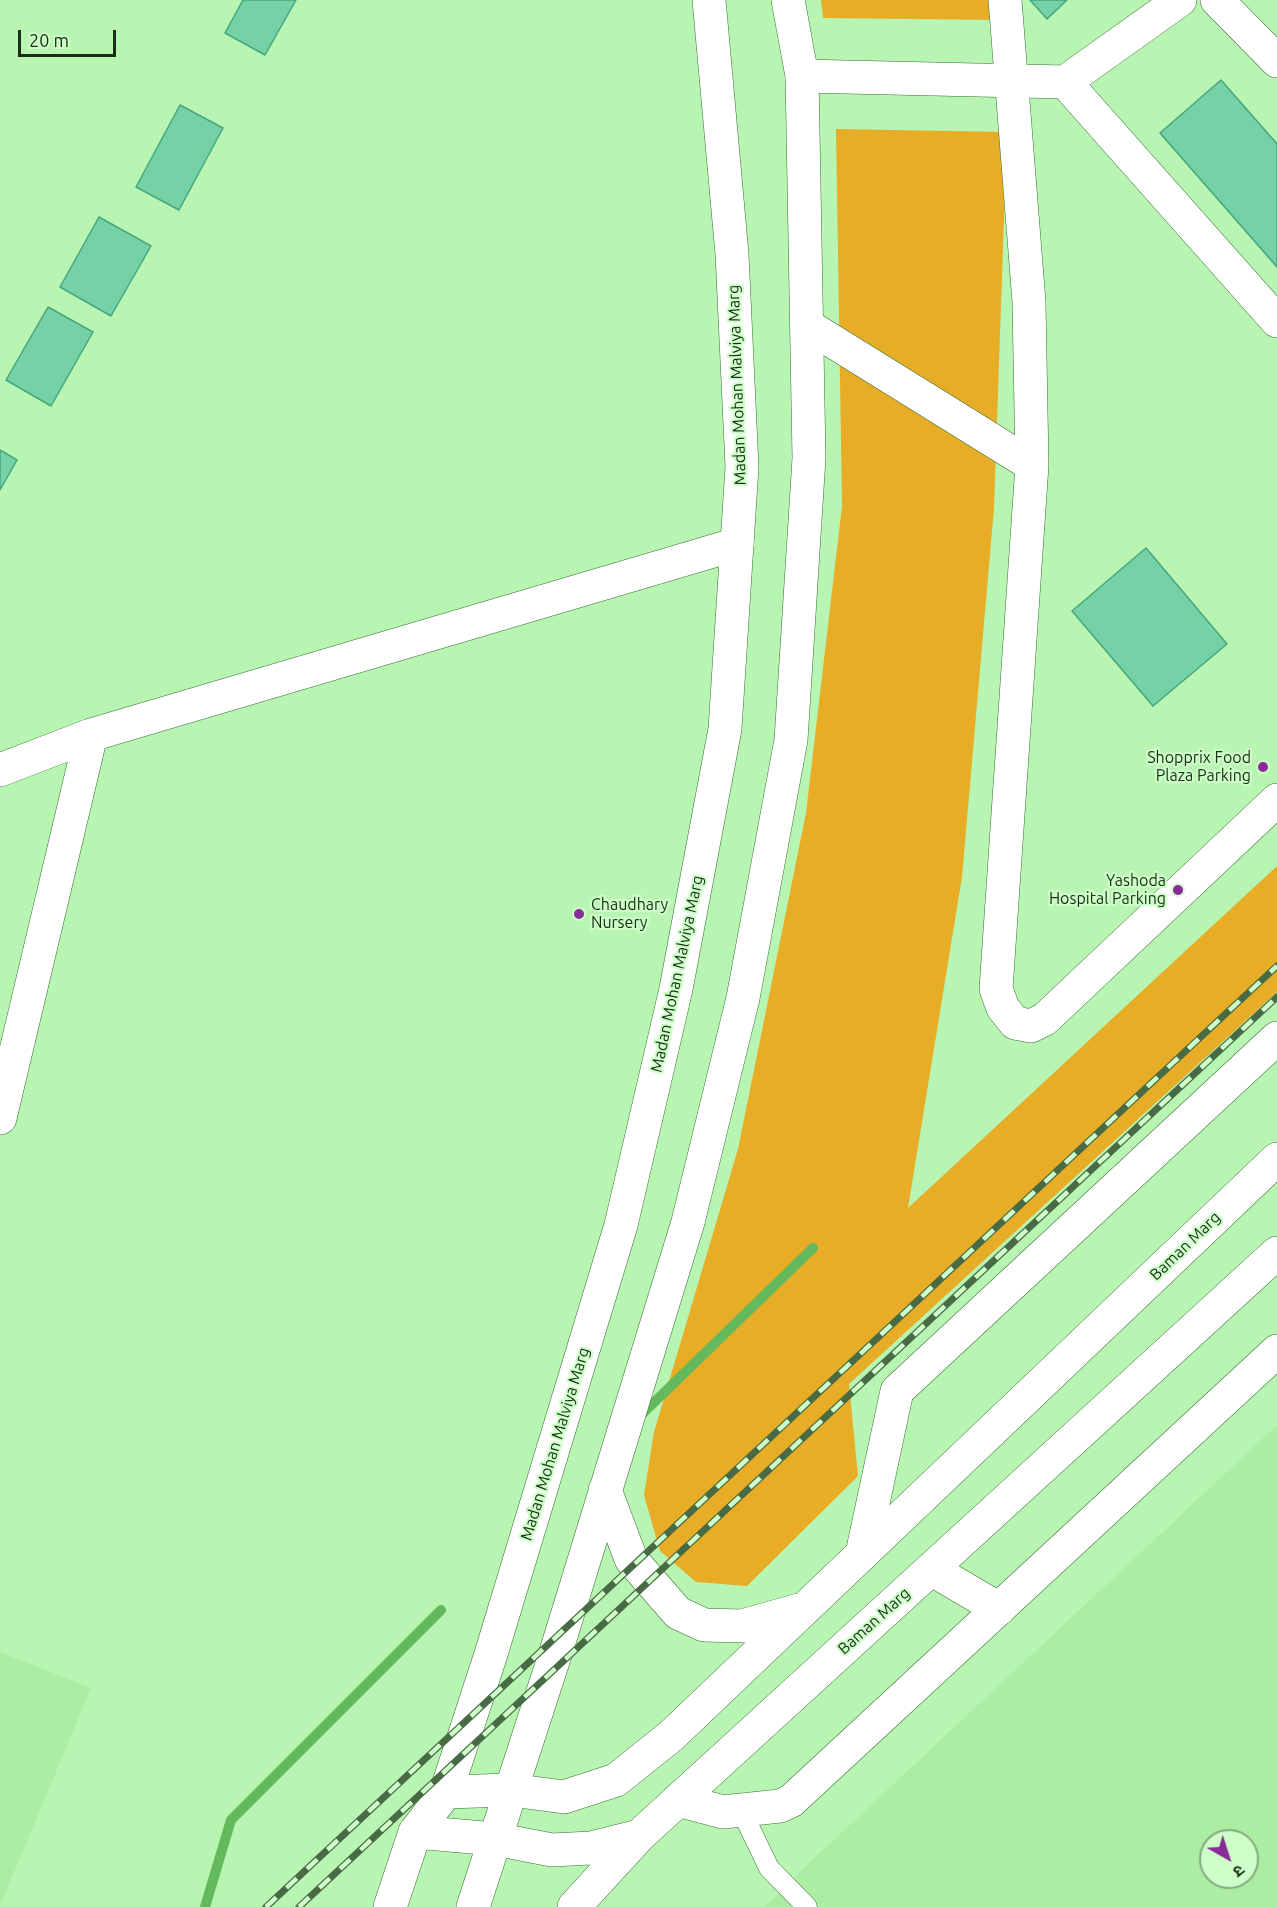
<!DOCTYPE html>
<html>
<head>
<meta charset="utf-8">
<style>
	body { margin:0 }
	#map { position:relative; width:1277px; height:1907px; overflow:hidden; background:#b8f5b2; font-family:Ubuntu,"Noto Sans Devanagari",sans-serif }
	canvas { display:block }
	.north { position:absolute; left:1199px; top:1829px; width:60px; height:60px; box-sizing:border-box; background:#ceffc9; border:2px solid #85ac81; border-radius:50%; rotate:141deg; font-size:16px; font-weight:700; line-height:24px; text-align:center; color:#182f15 }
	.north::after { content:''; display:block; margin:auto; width:21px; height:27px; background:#882b96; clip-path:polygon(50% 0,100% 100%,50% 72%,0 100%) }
	.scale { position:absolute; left:18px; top:30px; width:98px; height:27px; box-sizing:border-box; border:3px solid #182f15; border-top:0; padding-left:8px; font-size:18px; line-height:21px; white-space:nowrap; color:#182f15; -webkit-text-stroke:4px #ceffc9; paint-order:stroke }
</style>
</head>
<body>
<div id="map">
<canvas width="1277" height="1907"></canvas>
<div class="north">उ</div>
<div class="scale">20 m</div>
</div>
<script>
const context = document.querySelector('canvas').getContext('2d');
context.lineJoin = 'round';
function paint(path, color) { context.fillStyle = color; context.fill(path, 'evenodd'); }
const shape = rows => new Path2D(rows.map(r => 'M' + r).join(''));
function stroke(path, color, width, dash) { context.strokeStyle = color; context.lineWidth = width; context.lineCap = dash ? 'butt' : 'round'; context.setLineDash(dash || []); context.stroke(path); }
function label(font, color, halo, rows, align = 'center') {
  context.font = font + ' Ubuntu,sans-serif'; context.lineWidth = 4.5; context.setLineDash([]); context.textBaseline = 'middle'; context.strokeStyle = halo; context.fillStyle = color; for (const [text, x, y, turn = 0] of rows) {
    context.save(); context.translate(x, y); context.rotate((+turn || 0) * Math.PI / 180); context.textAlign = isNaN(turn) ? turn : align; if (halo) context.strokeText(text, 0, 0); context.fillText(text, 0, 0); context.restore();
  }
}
paint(shape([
	[1277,1425,1277,1907,765,1907,807,1865],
	[1211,1841,1247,1841,1247,1877,1211,1877],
	[0,1652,91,1688,0,1906]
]), '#aaeda3');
paint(shape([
	[821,0,995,0,998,20,823,18],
	[836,129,1007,132,994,508,962,877,908,1208,1277,866,1277,992,849,1384,858,1476,747,1586,696,1582,660,1551,644,1495,654,1432,738,1149,806,813,842,506]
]), '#e8ad26');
stroke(shape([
	[639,1417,813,1248],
	[205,1907,231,1820,441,1610]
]), '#63b95c', 10);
const building = shape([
	[243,0,296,0,265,55,225,33,243,0],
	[1030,0,1067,0,1047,19,1030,0],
	[1221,80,1277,144,1277,267,1160,133,1221,80],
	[180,105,223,128,179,210,136,187,180,105],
	[99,217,151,246,111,316,60,287,99,217],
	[48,307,93,332,51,406,6,380,48,307],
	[0,450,17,460,0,490,0,450],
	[1146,548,1227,644,1153,706,1072,611,1146,548]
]);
paint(building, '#75d1a6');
stroke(building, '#48a67d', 1.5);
const service = shape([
	[741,1810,769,1868,807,1907]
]);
const minor = shape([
	[1005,0,1029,302,1032,465,996,989,1003,1008,1015,1023,1031,1026,1045,1019,1277,800],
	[1217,0,1277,61],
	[802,76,1065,82,1277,321],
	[1065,82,1180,0],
	[808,326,1032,465],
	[0,770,91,735,737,544],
	[0,1118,91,735],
	[862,1554,897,1391,1277,1038],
	[678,1800,723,1812,780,1806,791,1801,1277,1351]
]);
const secondary = shape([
	[605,1490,631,1559,678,1613,704,1625,742,1626,799,1610],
	[931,1569,999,1609],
	[446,1792,511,1790,564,1797,616,1780,671,1736,1277,1159],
	[415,1832,495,1839,552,1850,591,1848,639,1836],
	[390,1907,415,1832,446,1792,491,1654,621,1225,676,989,725,729,742,467,732,254,709,0],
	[473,1907,555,1655,688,1222,743,998,791,740,809,458,802,76,788,0],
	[574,1907,639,1836,1277,1253]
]);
stroke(service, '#376f32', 21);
stroke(minor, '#376f32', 34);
stroke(secondary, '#376f32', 34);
stroke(service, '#fff', 20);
stroke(minor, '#fff', 33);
stroke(secondary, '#fff', 33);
const rail = shape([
	[266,1907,1277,966],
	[299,1907,1277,997]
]);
stroke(rail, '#486b45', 7);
stroke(rail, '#ceffc9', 4.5, [14]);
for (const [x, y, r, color] of [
	[1263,767,6,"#882b96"],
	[1178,890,6,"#882b96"],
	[579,914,6,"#882b96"]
]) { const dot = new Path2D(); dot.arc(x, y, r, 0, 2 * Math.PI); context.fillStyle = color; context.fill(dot); stroke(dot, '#ceffc9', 2); }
label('16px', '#182f15', '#ceffc9', [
	["Madan Mohan Malviya Marg",737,385,-92],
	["Madan Mohan Malviya Marg",677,974,-78],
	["Baman Marg",1185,1246,-44],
	["Madan Mohan Malviya Marg",555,1444,-73],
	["Baman Marg",874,1621,-42]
]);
label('16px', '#182f15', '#ceffc9', [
	["Shopprix Food",1251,758],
	["Plaza Parking",1251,776],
	["Yashoda",1166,881],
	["Hospital Parking",1166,899],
	["Chaudhary",591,905,"left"],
	["Nursery",591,923,"left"]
], 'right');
</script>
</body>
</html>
